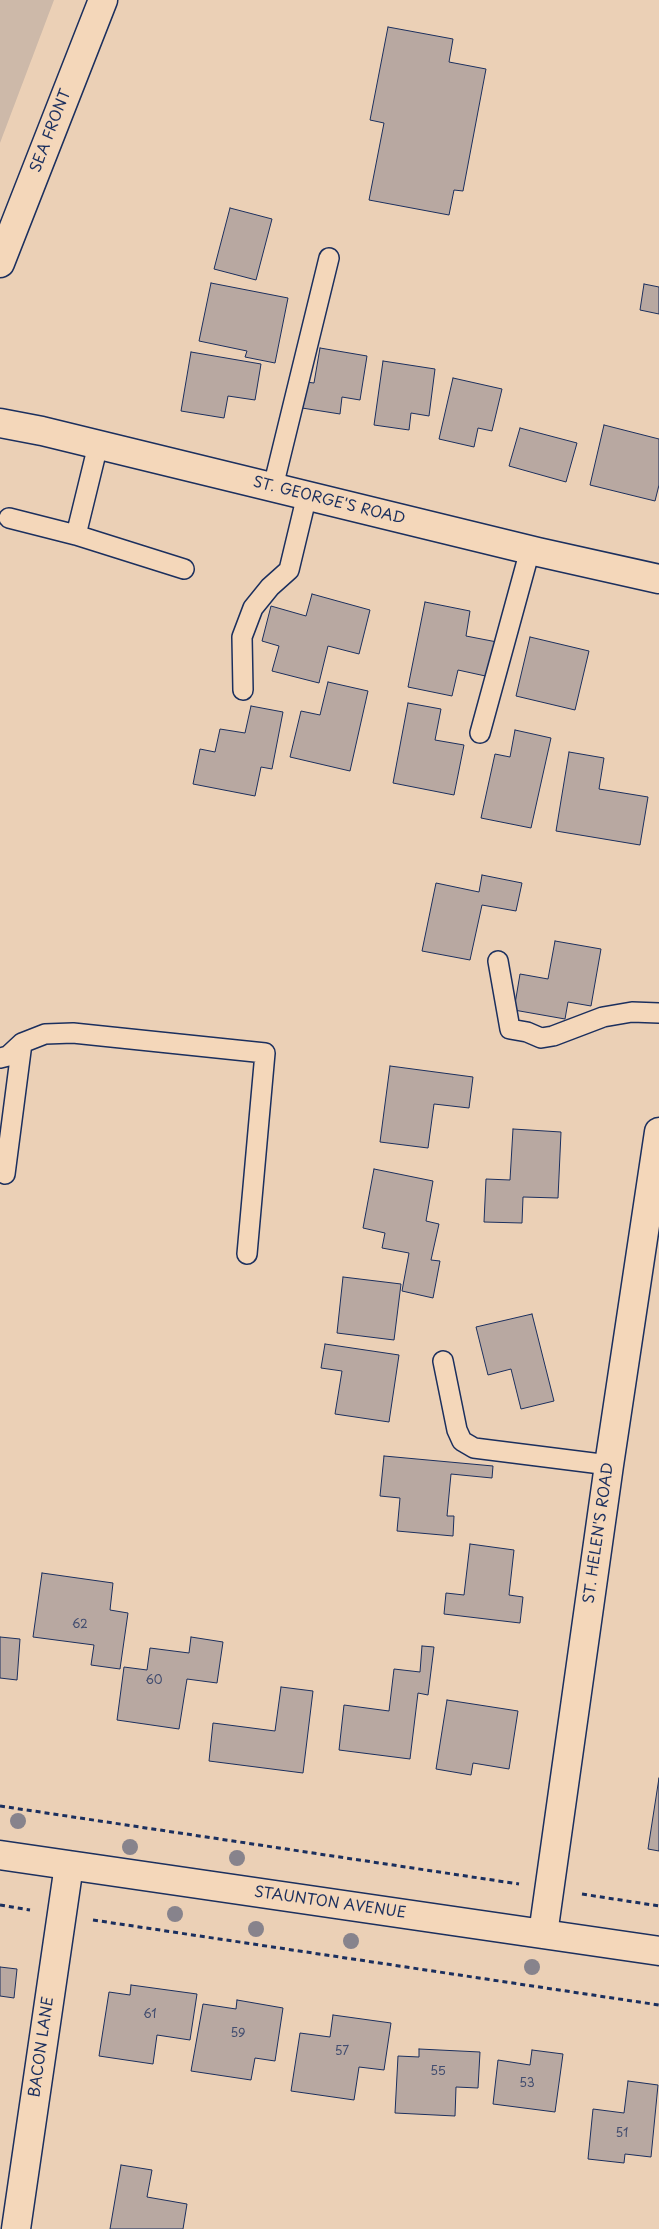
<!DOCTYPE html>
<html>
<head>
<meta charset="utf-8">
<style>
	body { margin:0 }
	canvas { display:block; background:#ebd0b6 }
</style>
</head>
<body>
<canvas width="659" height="2229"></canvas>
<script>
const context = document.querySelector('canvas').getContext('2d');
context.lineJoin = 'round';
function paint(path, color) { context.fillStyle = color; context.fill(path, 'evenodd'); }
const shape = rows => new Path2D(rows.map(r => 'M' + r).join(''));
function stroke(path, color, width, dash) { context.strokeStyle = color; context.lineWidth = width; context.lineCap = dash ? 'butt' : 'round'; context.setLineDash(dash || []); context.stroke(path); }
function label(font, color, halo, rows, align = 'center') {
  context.font = font + ' "Playpen Sans",sans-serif'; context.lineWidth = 5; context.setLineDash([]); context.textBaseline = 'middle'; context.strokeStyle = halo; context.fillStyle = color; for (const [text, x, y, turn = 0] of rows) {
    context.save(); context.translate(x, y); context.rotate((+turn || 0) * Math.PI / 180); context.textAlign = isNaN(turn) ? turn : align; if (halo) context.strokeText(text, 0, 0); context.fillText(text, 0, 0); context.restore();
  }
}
paint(shape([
	[0,0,54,0,0,143]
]), '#cdb9a9');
const building = shape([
	[388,27,453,39,449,62,486,69,463,191,454,190,449,215,369,200,384,123,370,120,388,27],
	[230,208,272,219,256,280,214,269,230,208],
	[211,283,288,298,275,363,245,357,247,351,199,341,211,283],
	[644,284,659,287,659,314,640,310,644,284],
	[320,348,367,356,360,400,342,397,340,414,302,408,306,382,314,383,320,348],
	[191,352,261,364,255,400,228,396,224,418,181,411,191,352],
	[383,361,435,369,429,416,411,413,409,430,374,425,383,361],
	[453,378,502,389,492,431,478,428,474,447,439,439,453,378],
	[604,425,659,439,659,485,655,501,590,485,604,425],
	[520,428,577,443,566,482,509,466,520,428],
	[312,594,370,610,359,654,328,646,319,683,272,671,279,646,262,641,271,606,306,616,312,594],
	[425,602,470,611,466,636,497,642,490,677,458,670,452,696,408,687,425,602],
	[530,637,589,651,575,710,516,696,530,637],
	[328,682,368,691,350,771,290,757,301,711,320,715,328,682],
	[408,703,441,709,435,740,464,745,454,795,393,783,408,703],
	[251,706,283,712,272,769,261,767,255,796,193,784,200,749,215,752,220,729,245,733,251,706],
	[515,730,551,738,531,828,481,818,495,754,510,757,515,730],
	[569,752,604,758,599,789,648,797,640,845,556,831,569,752],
	[482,875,522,883,516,911,482,905,470,960,422,951,436,883,479,892,482,875],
	[555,941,601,949,591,1006,568,1002,565,1019,514,1010,520,974,548,979,555,941],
	[390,1066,473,1077,469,1108,434,1104,428,1148,380,1142,390,1066],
	[513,1129,561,1132,558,1198,523,1197,522,1223,484,1222,486,1179,510,1180,513,1129],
	[374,1169,433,1181,426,1221,439,1224,431,1260,440,1261,433,1298,402,1291,409,1253,382,1248,385,1233,363,1228,374,1169],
	[343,1277,401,1284,394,1340,337,1333,343,1277],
	[532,1314,554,1401,521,1409,511,1369,488,1375,476,1327,532,1314],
	[325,1344,399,1355,389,1422,335,1414,342,1371,321,1368,325,1344],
	[384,1456,493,1466,492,1478,451,1474,447,1516,454,1516,453,1536,397,1531,400,1498,380,1496,384,1456],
	[470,1544,514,1550,509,1595,523,1597,520,1623,444,1614,446,1593,464,1595,470,1544],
	[42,1573,113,1583,110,1610,128,1613,120,1669,91,1665,94,1645,33,1637,42,1573],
	[0,1637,20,1639,17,1680,0,1678,0,1637],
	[191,1637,223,1642,217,1683,187,1679,179,1729,117,1720,124,1667,147,1670,150,1648,189,1653,191,1637],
	[422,1646,434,1647,428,1695,418,1693,410,1759,339,1750,344,1705,389,1711,394,1669,420,1672,422,1646],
	[281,1687,313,1691,303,1773,209,1761,213,1723,275,1731,281,1687],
	[447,1700,518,1711,509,1769,473,1763,471,1775,436,1769,447,1700],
	[659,1778,659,1851,648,1849,659,1778],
	[0,1967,17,1969,14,1998,0,1996,0,1967],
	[131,1985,197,1994,190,2040,157,2035,153,2064,99,2056,109,1992,130,1995,131,1985],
	[237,2000,283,2008,275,2061,255,2058,251,2080,191,2071,203,2004,236,2009,237,2000],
	[333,2015,391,2023,384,2070,359,2067,354,2100,291,2091,300,2033,330,2037,333,2015],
	[419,2049,480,2052,478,2088,456,2087,455,2116,395,2113,398,2056,419,2057,419,2049],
	[532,2050,563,2054,555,2112,493,2104,498,2060,530,2065,532,2050],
	[628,2081,658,2085,651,2157,625,2154,624,2163,588,2159,593,2109,624,2113,628,2081],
	[121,2165,152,2170,147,2197,187,2204,183,2229,110,2229,121,2165]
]);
paint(building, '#b8a8a1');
stroke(building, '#1b2f5e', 1);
const lane = shape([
	[273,487,329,258],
	[9,518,76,535,98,445],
	[76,535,184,569],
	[243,690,242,637,253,608,270,587,289,570,307,495],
	[480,733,530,550],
	[498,961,510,1029,527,1032,541,1038,553,1036,603,1017,632,1012,659,1013],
	[0,1058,8,1056,22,1043,45,1034,73,1033,265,1053,247,1254],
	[5,1174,22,1043],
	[443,1361,457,1430,462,1441,474,1448,609,1465]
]);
const street = shape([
	[0,423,42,431,538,552,659,579],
	[0,1855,659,1951],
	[543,1934,609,1465,659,1132],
	[16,2229,69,1865]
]);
const secondary = shape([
	[0,263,103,0]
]);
stroke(lane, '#1b2f5e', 22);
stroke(street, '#1b2f5e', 31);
stroke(secondary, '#1b2f5e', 31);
stroke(shape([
	[0,1806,519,1884],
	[582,1894,659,1906],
	[0,1905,30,1910],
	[93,1920,659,2005]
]), '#1b2f5e', 3, [5, 4]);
stroke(lane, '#f4d7ba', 19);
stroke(street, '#f4d7ba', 28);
stroke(secondary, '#f4d7ba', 28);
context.fillStyle = '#87838c';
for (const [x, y] of [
	[18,1821],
	[130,1847],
	[237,1858],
	[175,1914],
	[256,1929],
	[351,1941],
	[532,1967]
]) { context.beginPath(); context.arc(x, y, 8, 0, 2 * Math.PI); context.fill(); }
label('12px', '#424d6f', null, [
	["62",80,1625],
	["60",154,1681],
	["61",150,2015],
	["59",238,2034],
	["57",342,2052],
	["55",438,2072],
	["53",527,2084],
	["51",622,2134]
]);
label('15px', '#1b2f5e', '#f4d7ba', [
	["SEA FRONT",51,131,-69],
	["ST. GEORGE'S ROAD",329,501,14],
	["ST. HELEN'S ROAD",599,1533,-82],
	["STAUNTON AVENUE",330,1903,8],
	["BACON LANE",42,2047,-82]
]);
</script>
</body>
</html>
